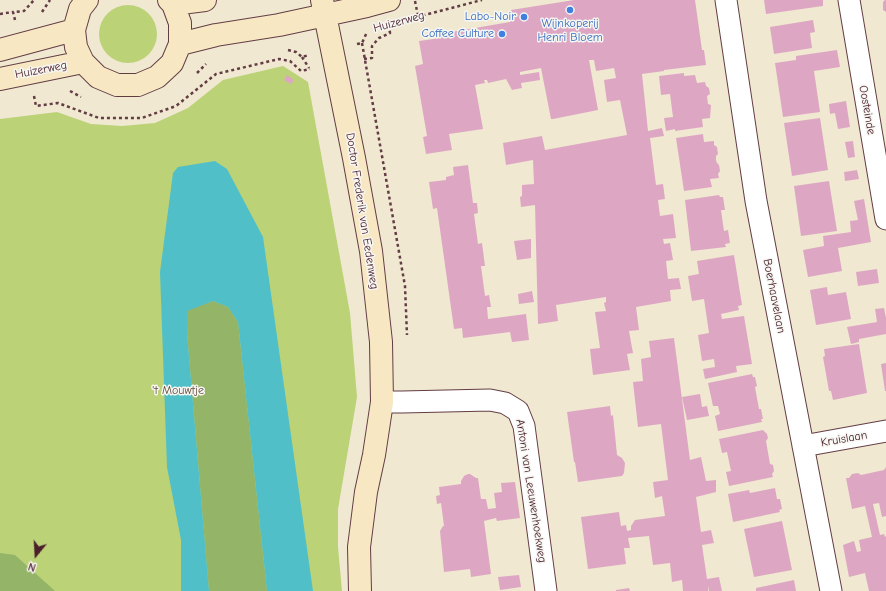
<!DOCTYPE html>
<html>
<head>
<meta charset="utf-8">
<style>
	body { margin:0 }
	#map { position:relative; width:886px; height:591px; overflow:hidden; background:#f0e8d1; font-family:"Comic Neue",sans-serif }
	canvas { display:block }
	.north { position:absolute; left:16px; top:535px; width:40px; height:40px; -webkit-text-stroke:3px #f6f6f2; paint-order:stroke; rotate:198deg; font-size:11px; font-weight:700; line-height:16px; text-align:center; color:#4a1f2b }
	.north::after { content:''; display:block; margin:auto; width:14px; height:18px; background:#4a1f2b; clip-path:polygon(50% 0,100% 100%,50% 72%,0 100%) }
</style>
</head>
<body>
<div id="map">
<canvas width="886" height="591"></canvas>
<div class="north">N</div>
</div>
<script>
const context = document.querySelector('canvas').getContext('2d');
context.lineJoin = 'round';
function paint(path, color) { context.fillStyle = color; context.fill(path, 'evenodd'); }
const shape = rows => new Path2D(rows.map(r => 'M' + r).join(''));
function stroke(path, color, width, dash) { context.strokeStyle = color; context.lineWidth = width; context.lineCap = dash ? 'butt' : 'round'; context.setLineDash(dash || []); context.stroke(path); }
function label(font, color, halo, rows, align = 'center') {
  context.font = font + ' "Comic Neue",sans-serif'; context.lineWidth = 3; context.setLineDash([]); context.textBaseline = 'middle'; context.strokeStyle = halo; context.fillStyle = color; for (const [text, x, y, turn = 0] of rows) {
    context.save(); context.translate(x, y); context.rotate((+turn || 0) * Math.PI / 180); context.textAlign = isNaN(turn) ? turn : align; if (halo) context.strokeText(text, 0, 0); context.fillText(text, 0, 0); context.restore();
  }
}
paint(shape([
	'99 34a29 29 0 1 1 58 0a29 29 0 1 1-58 0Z',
	[283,66,308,82,350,313,357,397,338,509,338,547,342,591,0,591,0,119,57,112,91,124,122,126,155,123,188,108,223,80]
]), '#bbd277');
paint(shape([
	[213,301,228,307,238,322,267,591,209,591,187,333,187,310],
	[0,553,15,555,55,591,0,591]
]), '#94b468');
paint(shape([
	[215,161,227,169,263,237,313,591,267,591,238,322,228,307,213,301,187,311,187,333,209,591,181,591,181,540,167,467,160,272,173,173,178,167]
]), '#51bfc7');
paint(shape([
	[574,0,695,0,702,50,704,50,706,65,664,70,664,71,642,74,648,131,662,128,664,136,650,138,656,185,663,184,665,199,658,200,660,216,673,214,676,238,663,239,664,244,670,243,673,260,666,261,668,279,679,278,681,289,670,290,671,301,636,307,639,330,629,331,633,353,627,354,630,370,593,375,590,349,600,348,595,312,606,311,604,303,606,302,606,297,556,305,558,321,538,324,535,205,521,207,520,197,522,196,522,185,534,184,533,160,506,165,503,143,542,136,545,150,627,135,620,100,607,102,604,80,616,78,614,68,596,71,594,60,589,60,598,110,553,119,551,119,541,68,520,72,520,75,539,72,540,80,521,83,522,88,512,90,506,79,488,83,487,80,484,80,485,83,475,85,483,129,449,134,452,150,426,154,423,137,427,136,415,66,423,64,419,41,441,38,440,34,510,22,510,19,513,19,511,10],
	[764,0,823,0,823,6,766,14],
	[885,0,886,0,886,12,883,10,883,2],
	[813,20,815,32,810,33,812,48,774,54,770,27],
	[837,50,840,67,814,71,820,112,783,117,775,63,796,60,796,56],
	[684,73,684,76,695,75,697,83,705,82,706,86,709,88,710,94,707,96,708,104,711,105,710,118,702,119,703,127,675,131,675,129,666,131,664,118,673,117,670,94,661,95,659,76],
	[287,75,294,80,291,84,284,80],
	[846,101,850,127,838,129,835,113,830,114,829,104],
	[820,118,828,170,792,176,784,123],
	[703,134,704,142,714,141,714,145,717,147,718,154,716,156,716,160,717,163,719,165,720,171,718,174,719,178,710,179,712,187,684,191,676,138],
	[853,141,855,157,848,158,845,142],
	[468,165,473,203,477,203,478,213,474,214,478,244,482,243,485,266,481,266,485,296,489,295,491,307,487,307,488,319,526,314,529,340,512,342,510,332,463,338,462,328,454,329,437,208,433,209,429,182,446,180,446,177,454,175,453,167],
	[857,170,859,179,845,181,844,172],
	[829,181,837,231,801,236,794,186],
	[719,195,720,197,723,197,725,210,721,210,724,231,728,230,730,243,725,244,726,247,691,251,685,200],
	[864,199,871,242,838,248,842,271,808,277,803,250,824,246,823,236,851,232,850,221,858,220,854,201],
	[531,239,531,258,517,260,514,241],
	[734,255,742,305,738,306,739,310,721,314,722,319,744,316,752,364,736,366,737,372,705,379,703,369,715,367,714,359,702,361,698,335,709,333,704,299,692,301,688,276,699,274,697,261],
	[877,269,879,283,858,286,856,272],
	[827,287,828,295,846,292,851,319,816,325,810,290],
	[532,291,534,302,519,304,518,294],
	[884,308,886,318,886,334,859,339,859,342,851,344,847,327,877,322,875,309],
	[674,338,690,460,701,457,706,481,716,480,716,492,696,497,701,532,711,530,714,543,702,545,707,579,719,577,722,591,709,591,708,586,708,591,683,591,682,580,672,582,670,563,653,565,649,536,628,538,630,548,624,548,626,564,588,569,581,517,619,512,621,526,626,525,627,531,631,530,631,526,635,520,665,516,662,496,655,498,653,482,668,480,661,424,638,427,633,382,643,381,641,359,651,357,649,341],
	[859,344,867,393,833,400,831,391,829,391,823,357,825,356,824,349],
	[886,363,886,391,885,391,881,364],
	[752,374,753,377,755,377,757,386,755,387,759,409,761,409,763,419,761,419,762,422,718,431,715,416,720,414,718,406,713,406,708,383],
	[700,394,702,407,707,406,709,416,687,420,682,397],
	[610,406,611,416,613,415,617,455,622,458,625,463,624,473,622,476,578,482,575,462,574,462,567,412],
	[763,430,767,434,768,438,766,441,770,464,773,465,774,471,772,474,773,477,729,486,726,472,731,471,727,452,722,453,719,439],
	[886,467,886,516,882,517,879,503,873,504,880,535,884,534,885,537,886,536,886,591,869,591,865,573,849,577,843,545,854,541,857,552,861,551,859,540,872,537,865,506,852,509,846,478,849,478,852,474,858,473,861,475,884,470],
	[468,474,470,474,476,478,478,478,481,499,486,499,488,509,496,508,494,493,502,492,501,483,515,482,520,518,497,521,496,518,484,521,491,574,471,577,470,569,444,572,440,531,443,526,444,526,441,503,437,504,436,496,440,495,439,487,461,484,461,481,464,476],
	[775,488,777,499,780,499,782,509,779,510,780,512,733,522,728,494,749,490,750,493],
	[782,521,792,570,754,577,744,529],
	[519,575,521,587,500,590,498,577],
	[794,580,796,591,756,591,756,588],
	[629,588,630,591,616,591,616,590]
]), '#dda7c3');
const street = shape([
	[726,0,756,201,831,591],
	[849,0,886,219],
	[382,402,402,402,490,400,505,403,518,411,524,426,546,591],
	[803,446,886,431]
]);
const secondary = shape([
	[87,0,80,9,74,30,76,47,83,62,98,77,117,85,138,85,157,77,172,63,180,44,180,23,173,4,169,0],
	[322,0,354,158,371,251,381,342,382,402,374,455,366,492,359,547,360,591],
	[173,4,205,0],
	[180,44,216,35,279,25,367,6,389,0],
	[0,50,74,30],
	[0,79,83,62]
]);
stroke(street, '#633d44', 23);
stroke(secondary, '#633d44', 24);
stroke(shape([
	[415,1,418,16],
	[42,12,50,0],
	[0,14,13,12],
	[15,20,13,12,24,11,34,0],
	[405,20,482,0],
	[362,43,405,286,407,335],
	[357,44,362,43,367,32],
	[288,50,296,52,302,57,309,55],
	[302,57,309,68],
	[364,59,372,58,372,46,379,38,390,33,389,26],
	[197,73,206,64],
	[70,91,81,97],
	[34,96,36,106,58,103,99,118,142,118,176,106,216,74,279,59,290,61,301,71,310,69]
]), '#633d44', 2.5, [3, 3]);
stroke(street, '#fff', 21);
stroke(secondary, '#f7e8c3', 22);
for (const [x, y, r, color] of [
	[570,10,4,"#3f7fe0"],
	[524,17,4,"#3f7fe0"],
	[502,34,4,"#3f7fe0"]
]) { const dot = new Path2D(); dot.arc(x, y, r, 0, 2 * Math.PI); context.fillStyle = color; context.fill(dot); stroke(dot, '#f6f6f2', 1.5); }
label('12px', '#366cbe', '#f6f6f2', [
	["Labo-Noir",516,17],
	["Wijnkoperij",570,24,"center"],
	["Henri Bloem",570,38,"center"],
	["Coffee Culture",494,34]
], 'right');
label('12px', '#4a1f2b', '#f6f6f2', [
	["Huizerweg",399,22,-15],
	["Huizerweg",41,70,-11],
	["Oosteinde",867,110,80],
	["Doctor Frederik van Eedenweg",362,211,81],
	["Boerhaavelaan",774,296,79],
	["Kruislaan",844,439,-10],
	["Antoni van Leeuwenhoekweg",531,491,81]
]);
label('12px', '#664c3e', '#f6f6f2', [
	["'t Mouwtje",178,391]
]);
</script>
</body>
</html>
